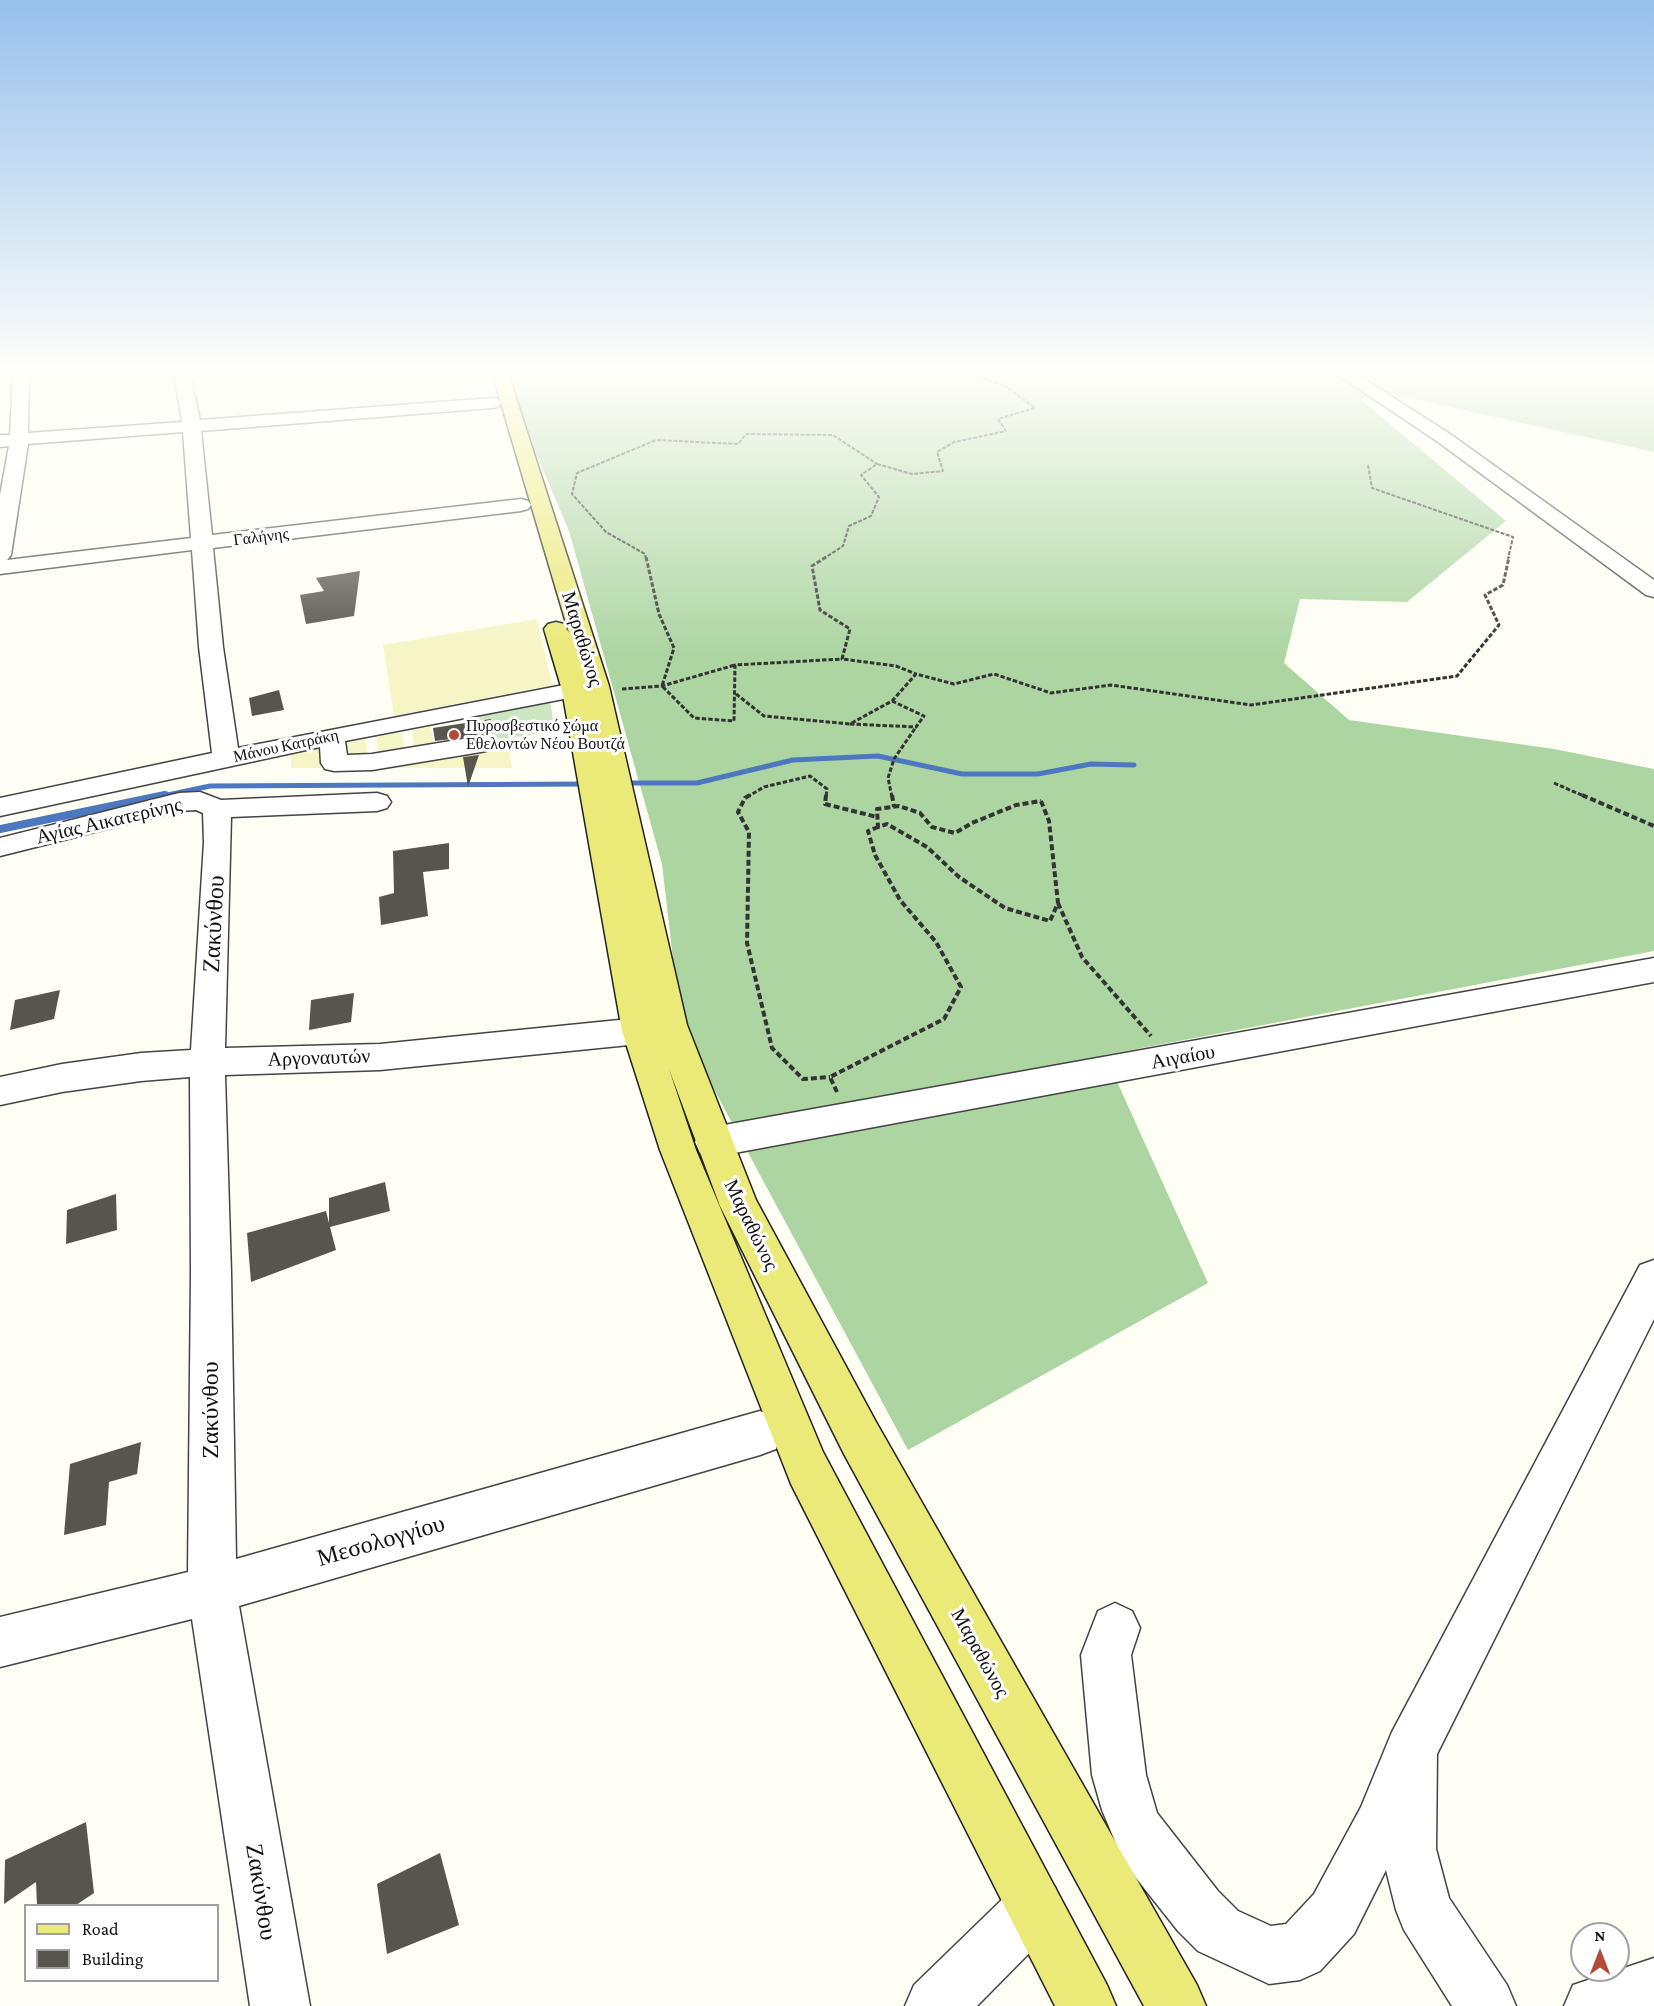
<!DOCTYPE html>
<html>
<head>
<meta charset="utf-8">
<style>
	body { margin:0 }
	#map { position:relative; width:1654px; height:2006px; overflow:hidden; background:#fefef5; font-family:"Crimson Pro",serif }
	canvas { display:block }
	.legend { position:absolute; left:24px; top:1904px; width:195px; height:78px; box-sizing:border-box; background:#fff; border:2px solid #a0a0a0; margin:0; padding:8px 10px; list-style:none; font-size:18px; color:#111 }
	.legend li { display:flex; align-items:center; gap:12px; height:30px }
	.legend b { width:30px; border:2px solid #a0a0a0 }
	.north { position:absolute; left:1570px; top:1922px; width:60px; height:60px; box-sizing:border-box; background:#fff; border:2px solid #a0a0a0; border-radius:50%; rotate:0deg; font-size:16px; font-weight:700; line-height:24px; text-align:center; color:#111 }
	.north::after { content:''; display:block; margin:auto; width:21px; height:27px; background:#b34c36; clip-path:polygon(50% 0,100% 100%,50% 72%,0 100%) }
</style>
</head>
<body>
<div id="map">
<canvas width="1654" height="2006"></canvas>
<ul class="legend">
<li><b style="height:8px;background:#ebe978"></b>Road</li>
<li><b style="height:16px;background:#58544e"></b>Building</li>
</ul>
<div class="north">N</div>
</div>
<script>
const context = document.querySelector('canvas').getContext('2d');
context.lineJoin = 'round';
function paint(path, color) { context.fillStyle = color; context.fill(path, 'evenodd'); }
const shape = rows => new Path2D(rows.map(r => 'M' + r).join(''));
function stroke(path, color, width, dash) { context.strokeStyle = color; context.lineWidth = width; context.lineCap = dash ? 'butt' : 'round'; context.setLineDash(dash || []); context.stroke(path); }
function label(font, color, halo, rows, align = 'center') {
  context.font = font + ' "Crimson Pro",serif'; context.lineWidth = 6; context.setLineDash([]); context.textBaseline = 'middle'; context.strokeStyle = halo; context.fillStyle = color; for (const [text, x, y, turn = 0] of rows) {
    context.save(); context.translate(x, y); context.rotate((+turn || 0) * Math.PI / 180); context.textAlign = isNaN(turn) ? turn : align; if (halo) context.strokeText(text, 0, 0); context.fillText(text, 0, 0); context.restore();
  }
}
paint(shape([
	[550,701,555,731,484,742,478,716]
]), '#cce6c1');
paint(shape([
	[508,373,1654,373,1654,452,1413,399,1359,398,1506,521,1407,602,1300,599,1284,663,1349,720,1554,749,1654,769,1654,951,1105,1055,1208,1283,908,1450,681,1028,662,864,569,531,526,430]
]), '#add5a2');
paint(shape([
	[537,619,552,685,394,716,383,645],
	[431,727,435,751,507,739,512,768,291,768,291,753,365,739,368,757,379,755,376,737,402,732,405,752,415,750,412,730]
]), '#f5f5c6');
stroke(shape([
	[621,783,697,783,793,760,878,756,962,774,1038,774,1091,764,1134,765],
	[158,797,210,786,588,784]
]), '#4d78c0', 5);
stroke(shape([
	[0,829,165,795]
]), '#4d78c0', 8);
paint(shape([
	[360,571,354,616,306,624,300,595,324,591,316,578],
	[279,690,284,710,252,716,249,698],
	[491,719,486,735,435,741,433,728],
	[479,755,468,787,463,757],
	[449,843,449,869,423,872,428,916,381,925,379,897,394,893,393,851],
	[60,990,54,1019,10,1030,15,1000],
	[354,993,351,1022,309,1030,311,1000],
	[385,1182,390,1211,330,1227,336,1250,251,1282,247,1233,326,1211,329,1223,329,1198],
	[116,1194,117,1230,66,1244,67,1210],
	[141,1442,137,1474,109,1482,106,1525,64,1535,70,1464],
	[86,1822,94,1893,76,1905,37,1905,36,1882,4,1904,5,1860],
	[440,1853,459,1925,387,1954,377,1884]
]), '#58544e');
const minor = shape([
	[13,373,29,373,28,433,182,422,174,373,190,373,200,420,492,398,498,399,501,403,498,407,492,408,201,431,212,535,521,499,528,501,531,505,528,509,521,511,213,548,223,647,238,748,574,683,583,685,586,690,583,695,574,697,345,741,347,755,372,754,481,736,490,738,494,744,490,750,481,752,372,770,334,771,325,769,321,763,320,747,0,816,0,798,212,753,199,647,192,550,0,574,0,495,9,446,0,447,0,435,10,435,13,373],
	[183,432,191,538,7,560,11,555,28,444,183,432],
	[1335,373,1355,373,1450,434,1654,580,1654,597,1646,595,1438,442,1335,373],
	[200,792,221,800,377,793,387,796,391,802,387,808,377,811,231,817,225,1048,380,1044,639,1018,651,1022,656,1031,651,1040,639,1044,380,1070,225,1075,231,1273,236,1559,760,1411,776,1417,782,1433,776,1449,760,1455,239,1606,310,2006,250,2006,192,1619,0,1667,0,1617,188,1572,191,1273,190,1077,141,1081,62,1092,0,1105,0,1077,62,1064,141,1053,191,1050,204,842,203,813,196,810,179,811,0,856,0,838,179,793,200,792],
	[1654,958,1654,982,713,1157,700,1153,695,1142,700,1131,713,1127,1654,958],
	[1654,1260,1654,1319,1437,1754,1436,1849,1449,1898,1507,1985,1516,2006,1452,2006,1404,1930,1396,1910,1386,1870,1354,1934,1320,1971,1300,1980,1269,1984,1198,1951,1178,1931,1136,1878,1119,1851,1102,1810,1092,1775,1081,1655,1098,1611,1115,1603,1132,1611,1140,1628,1131,1655,1146,1775,1157,1813,1218,1891,1238,1911,1271,1926,1286,1924,1314,1894,1361,1807,1392,1732,1640,1265,1654,1260],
	[1035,1879,1055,1887,1063,1907,1055,1927,977,2006,905,2006,914,1985,1015,1887,1035,1879],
	[1654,1958,1654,2006,1564,2006,1573,1985,1654,1958]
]);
const major = shape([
	[492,373,508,373,609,686,687,1025,756,1200,876,1422,1197,1985,1206,2006,1144,2006,844,1454,720,1206,669,1069,696,1150,823,1452,1107,1985,1116,2006,1055,2006,791,1484,660,1150,622,1031,562,690,544,629,548,624,556,622,564,624,569,633,492,373]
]);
stroke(minor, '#444', 3);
stroke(major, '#222', 3);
stroke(shape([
	[1368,465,1372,488,1513,537,1508,559],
	[646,559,645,554,606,532,572,494,577,473,656,440,738,444,746,434,833,435,877,464],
	[823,559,843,546,849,526,871,516,879,497,861,475,877,464,912,474,943,471,937,452,954,442,1006,431,998,419,1035,408,1005,386,970,373]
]), '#333', 2, [4, 1.5]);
stroke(shape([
	[646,557,659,614,674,648,662,686,694,718,734,721,735,665,842,659],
	[826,557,812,566,820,610,850,629,842,659,896,666,916,674],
	[622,689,662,686,735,665],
	[736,694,764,716,850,724],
	[892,701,916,674,954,684,994,674,1051,693,1111,685,1251,705,1457,676,1499,625,1485,595,1503,585,1509,557],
	[892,701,924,716,916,727,850,724,892,701],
	[1554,783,1586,797],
	[747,797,764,787,810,776,827,789,826,797],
	[892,797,888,778,894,759,916,727]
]), '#333', 3, [4.5, 2]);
stroke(shape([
	[750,795,745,798,738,812,749,832,747,943,772,1048,803,1079,830,1077],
	[826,795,825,804,877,817],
	[892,795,894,807],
	[1582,795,1654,826],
	[1041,801,1049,821,1058,903,1050,921,1005,908,959,877,927,847,887,824,878,827,877,809,899,806,920,813,932,827,955,833,972,823,1016,805,1041,801],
	[1058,903,1082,957,1151,1036],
	[837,1092,830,1077,944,1019,961,987,936,942,900,900,875,855,868,831,878,827]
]), '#333', 4, [6, 3]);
paint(minor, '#fff');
paint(major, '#ebe978');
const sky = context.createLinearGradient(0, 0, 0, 654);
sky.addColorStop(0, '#97c0ec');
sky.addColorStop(0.57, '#fffffa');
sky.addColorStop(1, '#fffffa00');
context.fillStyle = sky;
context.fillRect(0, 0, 1654, 654);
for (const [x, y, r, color] of [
	[454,735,6,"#b34c36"]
]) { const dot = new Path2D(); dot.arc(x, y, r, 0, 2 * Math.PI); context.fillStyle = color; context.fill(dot); stroke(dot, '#fff', 2); }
label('16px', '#111', '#fff', [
	["Γαλήνης",261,537,-7],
	["Μάνου Κατράκη",286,746,-12]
]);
label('16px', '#111', '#fff', [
	["Πυροσβεστικό Σώμα",466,726],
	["Εθελοντών Νέου Βουτζά",466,744]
], 'left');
label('20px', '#111', '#fff', [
	["Μαραθώνος",582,639,73],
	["Αγίας Αικατερίνης",109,821,-13],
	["Αιγαίου",1183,1057,-10],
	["Αργοναυτών",319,1058,-2],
	["Μαραθώνος",751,1225,64],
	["Μαραθώνος",980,1653,61]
]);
label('24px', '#111', '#fff', [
	["Ζακύνθου",214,924,-87],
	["Ζακύνθου",211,1410,-90],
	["Μεσολογγίου",381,1541,-16],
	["Ζακύνθου",261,1892,81]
]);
</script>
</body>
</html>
